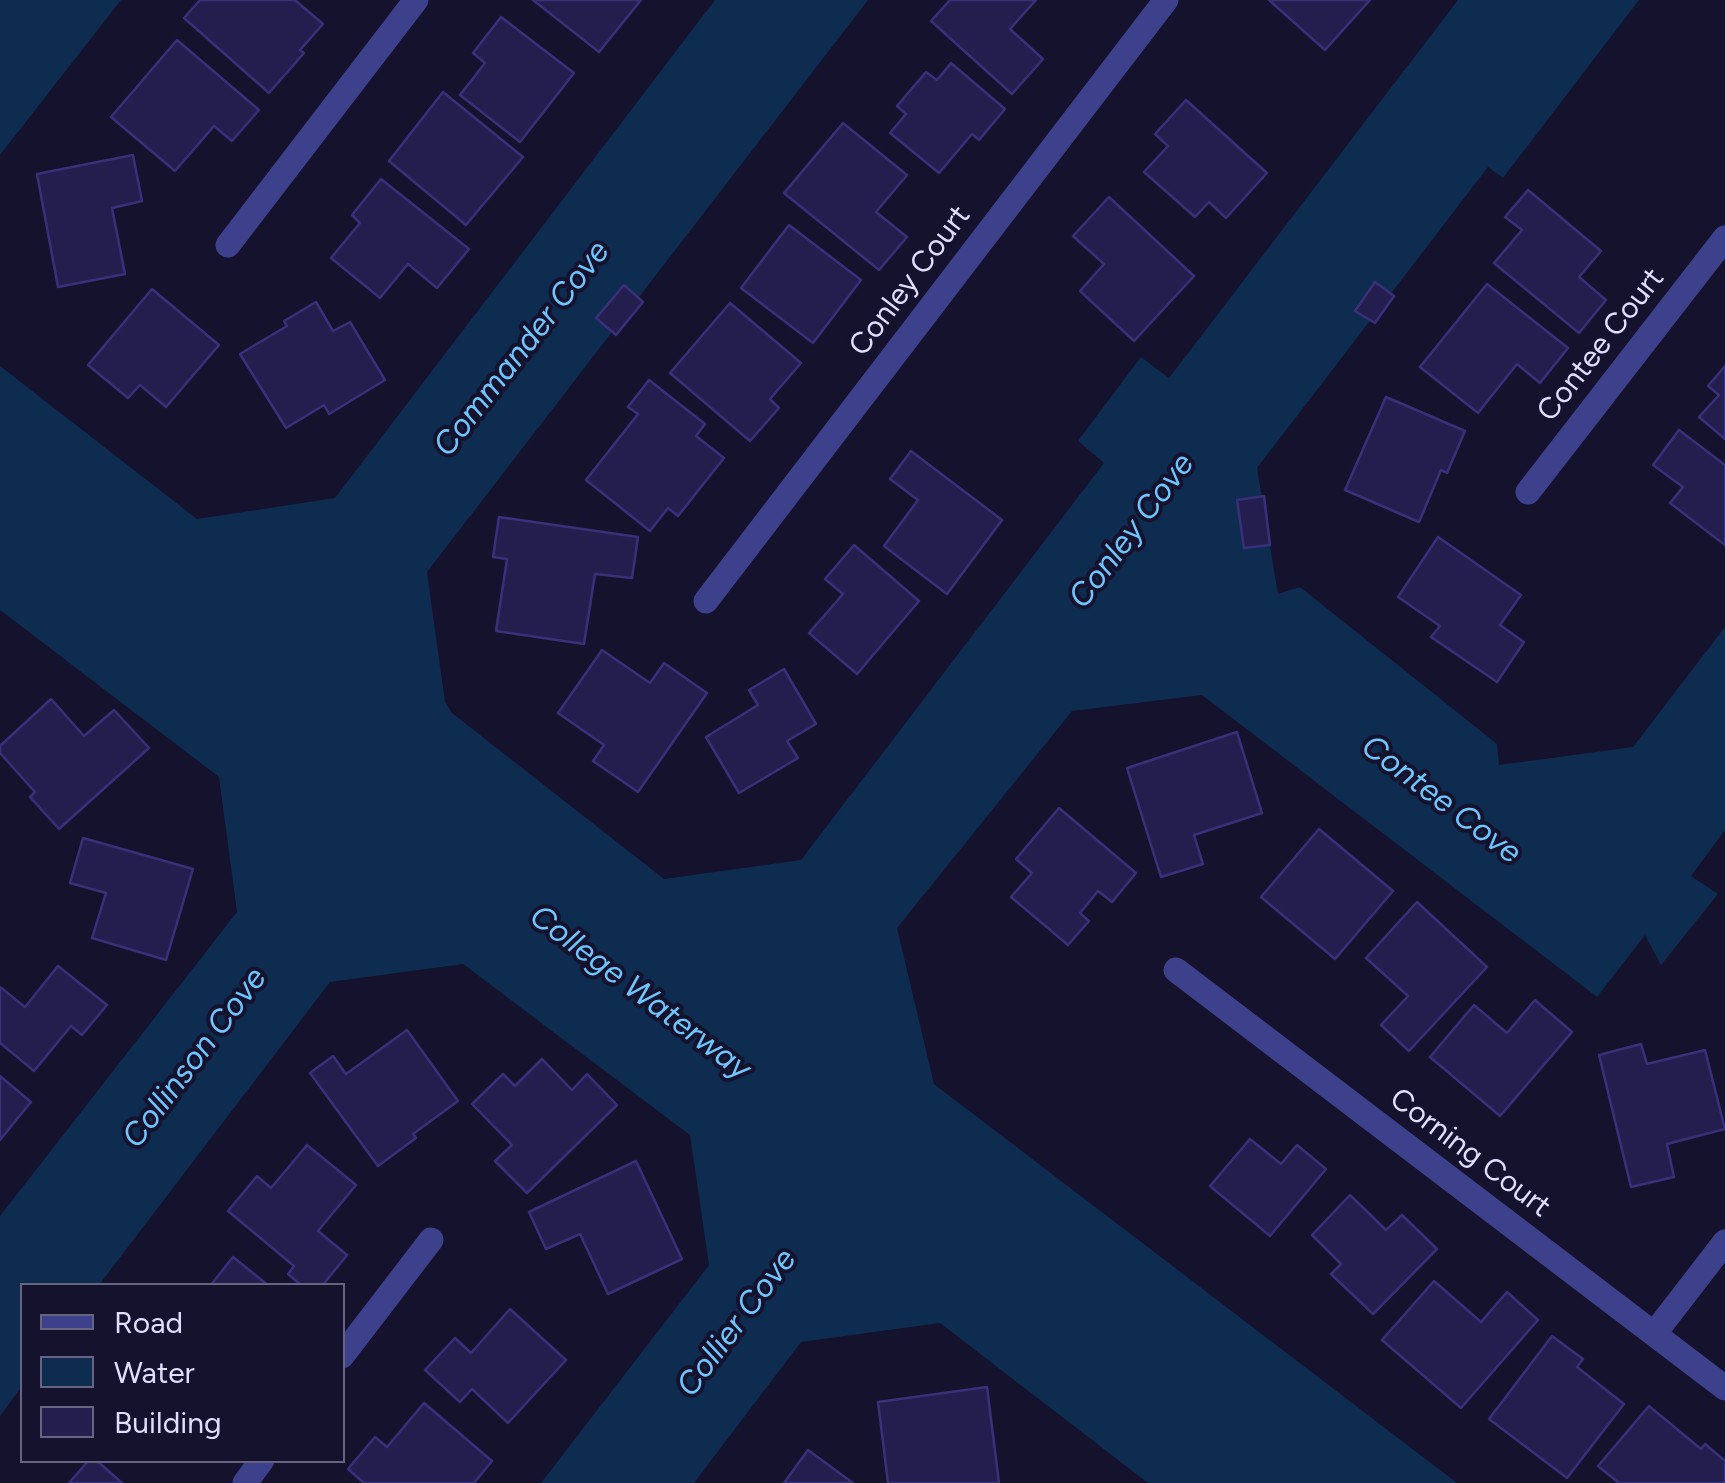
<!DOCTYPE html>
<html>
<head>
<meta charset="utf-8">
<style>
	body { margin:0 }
	#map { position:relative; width:1725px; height:1483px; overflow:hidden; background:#15122d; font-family:Figtree,sans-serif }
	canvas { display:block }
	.legend { position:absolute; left:20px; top:1283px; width:325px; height:180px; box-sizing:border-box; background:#15122d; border:2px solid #666481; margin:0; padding:12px 18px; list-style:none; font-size:30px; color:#dfdeff }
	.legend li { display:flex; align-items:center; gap:20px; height:50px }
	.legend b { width:50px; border:2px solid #666481 }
</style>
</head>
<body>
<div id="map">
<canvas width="1725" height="1483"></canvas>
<ul class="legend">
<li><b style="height:12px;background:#3d408b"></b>Road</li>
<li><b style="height:28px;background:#0e2b50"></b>Water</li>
<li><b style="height:28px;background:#241e4e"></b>Building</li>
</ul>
</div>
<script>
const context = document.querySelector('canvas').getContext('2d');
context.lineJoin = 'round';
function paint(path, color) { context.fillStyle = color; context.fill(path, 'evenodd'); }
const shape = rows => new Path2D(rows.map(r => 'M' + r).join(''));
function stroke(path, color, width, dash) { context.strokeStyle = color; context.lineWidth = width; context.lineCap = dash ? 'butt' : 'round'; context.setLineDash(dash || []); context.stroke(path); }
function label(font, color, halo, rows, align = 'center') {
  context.font = font + ' Figtree,sans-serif'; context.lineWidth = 8; context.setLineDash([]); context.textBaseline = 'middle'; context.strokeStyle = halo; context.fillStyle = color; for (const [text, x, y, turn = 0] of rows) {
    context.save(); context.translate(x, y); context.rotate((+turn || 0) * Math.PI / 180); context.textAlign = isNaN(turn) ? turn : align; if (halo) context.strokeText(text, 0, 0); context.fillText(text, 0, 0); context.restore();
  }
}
paint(shape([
	[0,0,121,0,0,155],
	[715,0,868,0,427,572,445,702,452,713,664,879,801,860,1104,463,1078,441,1141,357,1169,378,1458,0,1639,0,1503,178,1488,167,1257,468,1278,594,1300,587,1497,744,1499,765,1633,747,1725,627,1725,830,1691,876,1718,894,1661,965,1645,935,1597,997,1202,695,1072,711,897,928,934,1084,1457,1483,1148,1483,940,1323,801,1342,694,1483,541,1483,709,1265,690,1135,463,964,330,982,99,1285,22,1286,22,1386,0,1416,0,1216,237,912,219,777,0,610,0,366,197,519,335,498]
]), '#0e2b50');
const building = shape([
	[200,0,295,0,323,24,300,50,304,53,269,93,184,18,200,0],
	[533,0,641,0,599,52,533,0],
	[950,0,1036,0,1010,29,1043,59,1012,94,931,21,950,0],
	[1269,0,1370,0,1325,50,1269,0],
	[501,17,574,73,520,142,460,95,485,63,473,53,501,17],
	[177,40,259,110,232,141,214,126,175,171,111,117,177,40],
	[951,63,1005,109,979,140,972,134,939,173,890,133,906,114,897,106,926,72,937,80,951,63],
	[443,92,523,157,466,225,389,161,443,92],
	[1186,100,1267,173,1226,218,1209,202,1195,217,1144,172,1168,146,1155,134,1186,100],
	[843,123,907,175,876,212,907,237,879,270,784,193,843,123],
	[133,155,142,201,112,208,125,274,58,287,37,174,133,155],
	[381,179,469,249,437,288,408,264,380,298,331,258,360,223,352,215,381,179],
	[1528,190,1601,251,1579,277,1606,300,1579,333,1494,263,1522,230,1505,217,1528,190],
	[1109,197,1194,276,1134,341,1080,291,1104,264,1073,236,1109,197],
	[789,225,861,280,813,343,741,288,789,225],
	[1375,282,1394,296,1375,323,1355,311,1375,282],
	[1487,284,1568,348,1540,383,1517,364,1478,413,1420,367,1487,284],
	[624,285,643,302,616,335,596,318,624,285],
	[152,289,219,345,166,407,140,385,128,398,88,365,152,289],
	[316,302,333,331,350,322,385,380,329,414,324,405,286,428,240,354,287,326,284,321,316,302],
	[730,303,801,363,770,399,779,408,750,441,670,373,730,303],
	[1725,366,1725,439,1699,417,1719,395,1708,386,1725,366],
	[649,380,705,424,696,436,724,458,678,516,668,508,650,531,586,480,638,414,628,407,649,380],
	[1386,397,1465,431,1447,473,1441,470,1419,522,1345,490,1386,397],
	[1679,430,1725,465,1725,545,1670,503,1683,487,1653,465,1679,430],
	[911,451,1002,520,947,594,884,546,918,500,890,479,911,451],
	[1264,496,1270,545,1244,548,1237,500,1264,496],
	[499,517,638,537,632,578,595,574,584,644,496,631,507,559,493,557,499,517],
	[1438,537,1521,595,1500,625,1524,642,1497,682,1431,637,1440,626,1398,597,1438,537],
	[854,545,919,601,857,674,809,633,843,594,825,579,854,545],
	[602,650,650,683,664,663,707,693,638,792,593,761,604,745,558,713,602,650],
	[784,669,816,724,787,741,798,758,739,793,706,737,758,705,749,690,784,669],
	[51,699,84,736,114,710,149,748,59,829,30,797,35,792,0,753,0,746,51,699],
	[1237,732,1262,813,1194,835,1203,864,1161,877,1127,768,1237,732],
	[1059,808,1136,873,1112,902,1098,891,1080,913,1089,921,1068,945,1011,897,1032,873,1016,859,1059,808],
	[1319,829,1393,891,1335,959,1261,897,1319,829],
	[83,838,193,869,166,960,92,938,106,893,70,883,83,838],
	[1417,902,1487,967,1409,1051,1381,1025,1408,996,1366,958,1417,902],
	[58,966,107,1005,82,1035,71,1026,34,1071,0,1043,0,987,25,1007,58,966],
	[1535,1000,1572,1032,1500,1116,1430,1057,1474,1005,1507,1033,1535,1000],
	[407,1030,458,1101,413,1134,416,1138,378,1166,310,1073,333,1056,346,1074,407,1030],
	[1641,1044,1647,1064,1705,1050,1725,1129,1667,1144,1674,1177,1631,1187,1599,1055,1641,1044],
	[542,1059,572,1090,587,1074,617,1105,527,1193,495,1161,512,1145,472,1104,503,1074,515,1086,542,1059],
	[0,1076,31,1102,0,1140,0,1076],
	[1250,1139,1281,1164,1297,1145,1326,1169,1270,1236,1210,1186,1250,1139],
	[307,1145,356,1185,318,1231,347,1255,322,1286,302,1286,288,1274,294,1266,228,1211,257,1176,271,1188,307,1145],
	[636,1161,682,1259,608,1294,580,1234,546,1249,529,1212,636,1161],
	[1350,1195,1386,1230,1402,1215,1437,1249,1373,1314,1331,1274,1341,1264,1312,1235,1350,1195],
	[233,1257,269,1286,210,1286,233,1257],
	[1434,1281,1481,1322,1507,1292,1538,1320,1461,1408,1382,1340,1434,1281],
	[510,1309,566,1360,508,1423,472,1389,460,1402,425,1370,455,1338,471,1353,510,1309],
	[1552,1336,1583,1359,1577,1367,1624,1404,1567,1478,1489,1419,1552,1336],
	[987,1387,999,1483,888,1483,878,1402,987,1387],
	[424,1403,492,1461,474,1483,364,1483,348,1469,375,1437,387,1447,424,1403],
	[1649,1406,1701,1449,1705,1444,1725,1461,1725,1483,1619,1483,1598,1466,1649,1406],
	[808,1450,853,1483,784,1483,808,1450],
	[89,1460,96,1460,122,1483,69,1483,89,1460]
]);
paint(building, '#241e4e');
stroke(building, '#39307a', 2.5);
stroke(shape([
	[228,245,416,0],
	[1528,492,1725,238],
	[706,601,1166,0],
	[1176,970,1725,1388],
	[1654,1334,1725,1242],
	[342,1356,431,1240],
	[245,1483,262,1460]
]), '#3d408b', 25);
label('30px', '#dfdeff', '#15122d', [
	["Conley Court",910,281,-53],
	["Contee Court",1601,345,-52],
	["Corning Court",1470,1153,37]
]);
label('italic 32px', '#6dc6fe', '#15122d', [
	["Commander Cove",522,349,-52],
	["Conley Cove",1132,531,-53],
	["Contee Cove",1441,800,37],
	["College Waterway",640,993,37],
	["Collinson Cove",195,1058,-53],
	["Collier Cove",737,1323,-53]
]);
</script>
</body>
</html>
